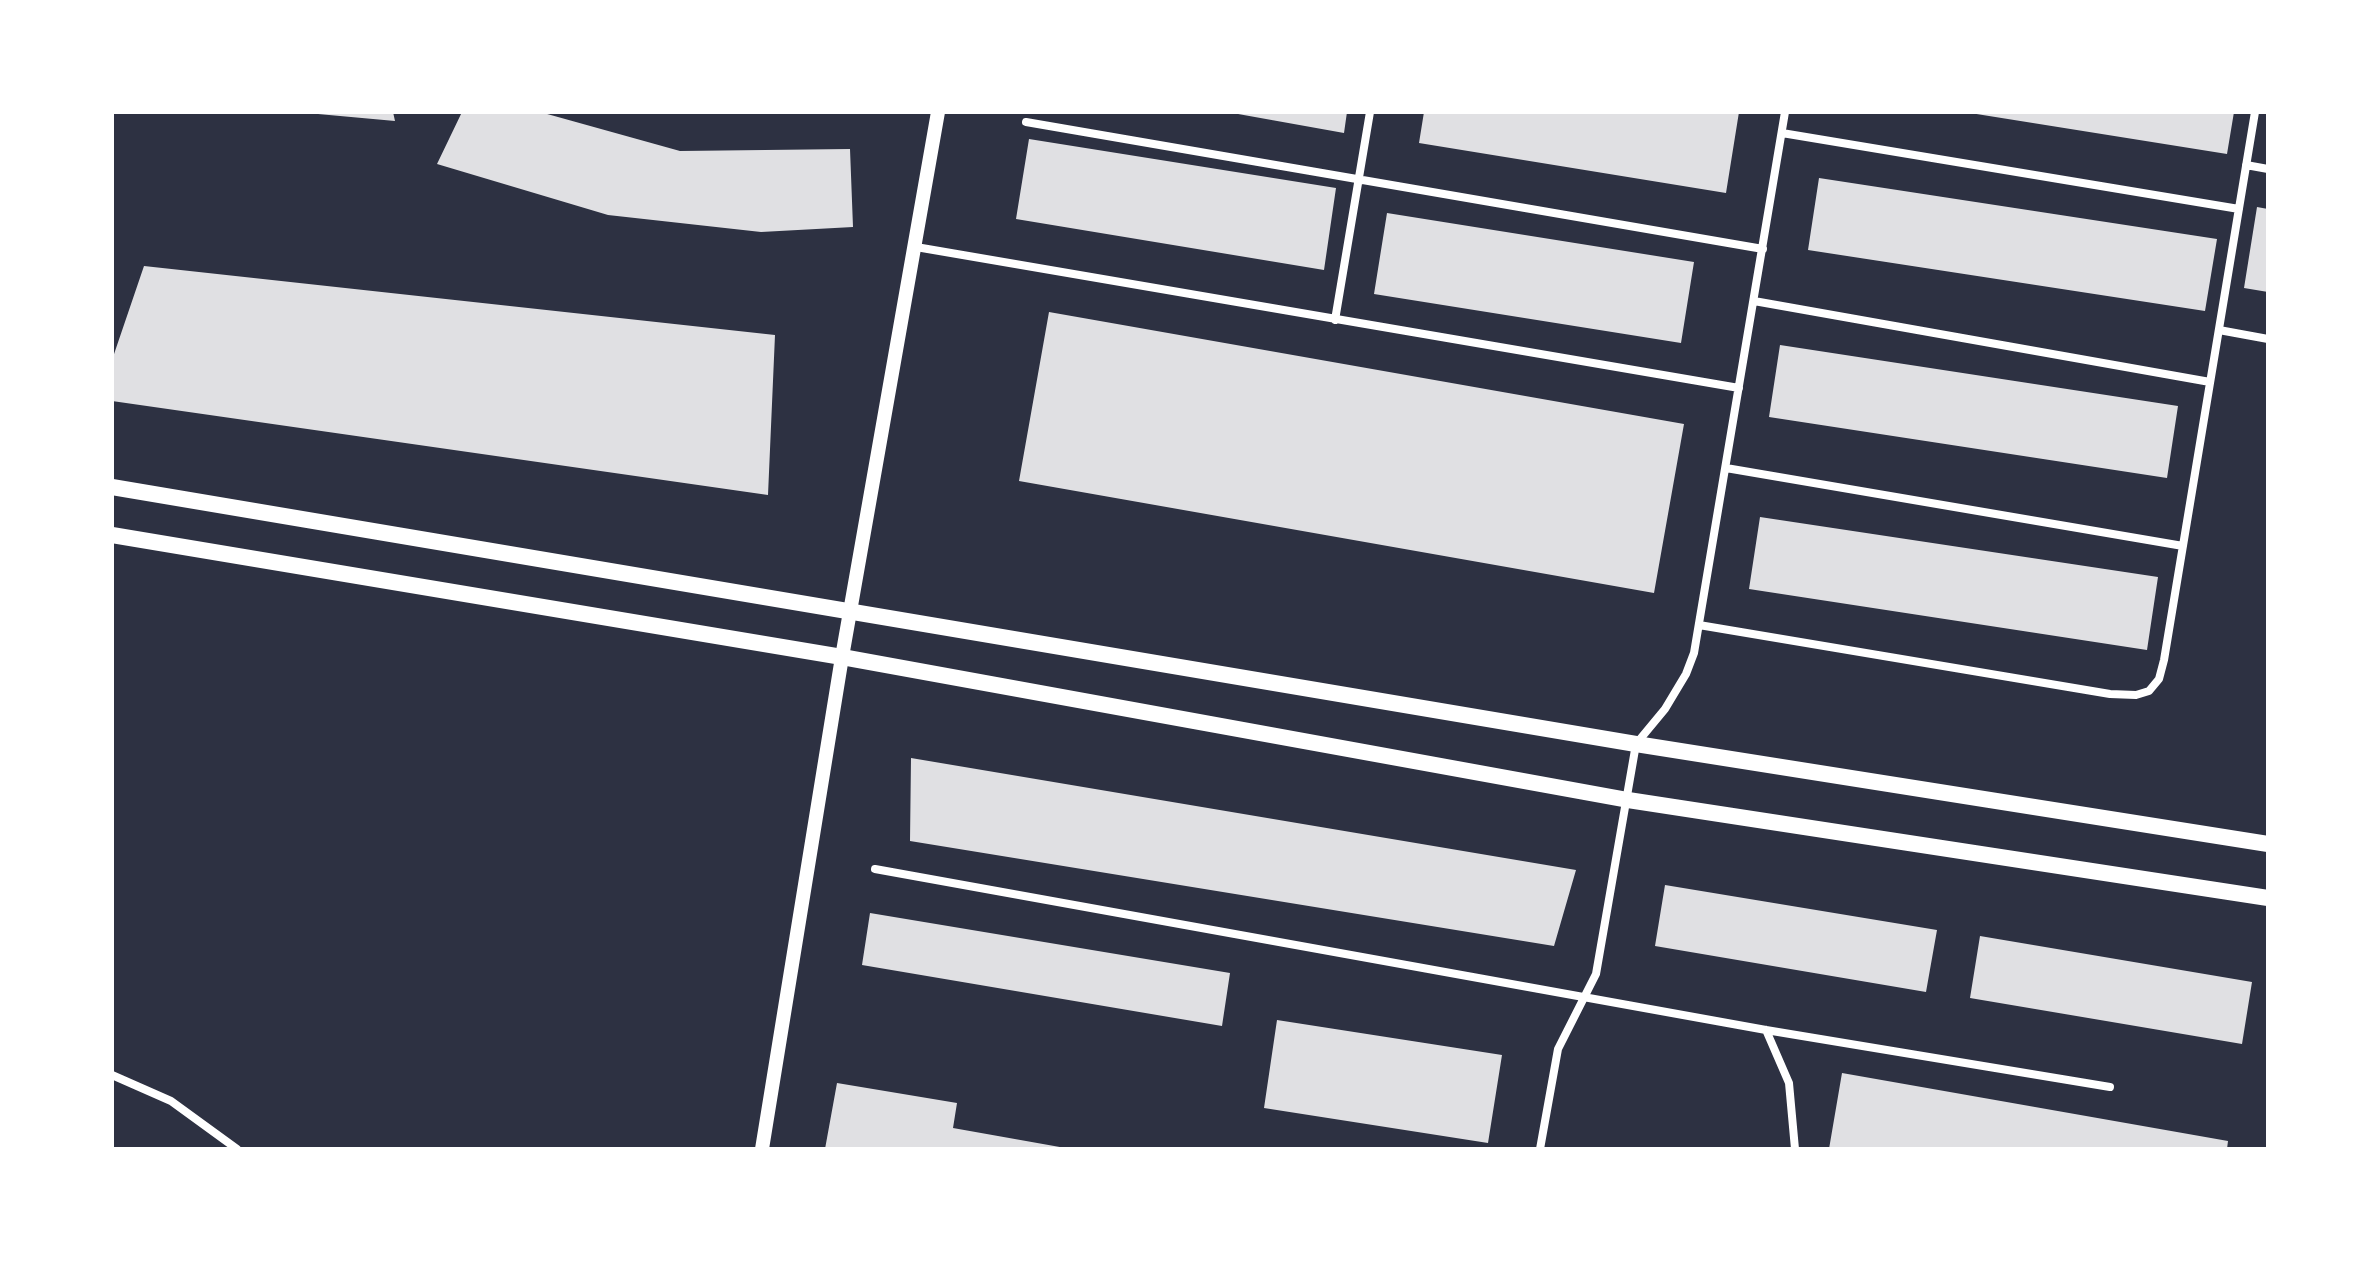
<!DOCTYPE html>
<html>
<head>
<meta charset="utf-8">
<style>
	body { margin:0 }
	#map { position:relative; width:2380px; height:1261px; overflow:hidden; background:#2d3142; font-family:Bitter,serif }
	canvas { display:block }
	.frame { position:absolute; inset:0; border:114px solid #fff; pointer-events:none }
</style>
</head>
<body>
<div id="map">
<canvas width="2380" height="1261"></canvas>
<div class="frame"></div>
</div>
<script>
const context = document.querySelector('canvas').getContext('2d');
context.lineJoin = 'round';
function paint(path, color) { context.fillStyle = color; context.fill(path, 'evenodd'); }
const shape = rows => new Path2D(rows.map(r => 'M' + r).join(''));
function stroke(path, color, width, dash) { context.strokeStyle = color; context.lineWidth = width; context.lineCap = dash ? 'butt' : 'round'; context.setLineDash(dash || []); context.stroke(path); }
paint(shape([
	[318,112,393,112,395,121,318,114],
	[462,112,540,112,680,151,850,149,853,227,761,232,608,215,437,164],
	[1227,112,1347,112,1344,133],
	[1424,112,1739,112,1726,193,1419,143],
	[1964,112,2234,112,2227,154],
	[1029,139,1336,188,1324,270,1016,219],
	[1819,178,2217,239,2205,311,1808,250],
	[2257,207,2268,209,2268,292,2244,288],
	[1387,213,1694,262,1681,343,1374,294],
	[144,266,775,335,768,495,112,401,112,360],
	[1049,312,1684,424,1654,593,1019,481],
	[1780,345,2178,406,2167,478,1769,417],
	[1760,517,2158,577,2147,650,1749,589],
	[911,758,1576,870,1554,946,910,841],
	[1665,885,1937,930,1926,992,1655,946],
	[870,913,1230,973,1222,1026,862,965],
	[1980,936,2252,982,2242,1044,1970,998],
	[1277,1020,1502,1055,1488,1143,1264,1108],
	[1842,1073,2228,1141,2227,1149,1829,1149],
	[837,1083,957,1103,953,1128,1071,1149,825,1149]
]), '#e0e0e3');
stroke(shape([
	[1026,122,1763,249],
	[1782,133,2239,209],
	[2246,165,2268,169],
	[916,247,1739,388],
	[1754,301,2210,382],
	[1335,320,1370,112],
	[2219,330,2268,339],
	[1726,468,2183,546],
	[1699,625,2110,694,2136,695,2149,691,2159,679,2164,660,2255,112],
	[875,869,1766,1030,2110,1087],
	[1766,1030,1789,1083,1795,1149],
	[112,1075,171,1101,237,1149],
	[1540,1149,1558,1049,1596,974,1636,744,1665,709,1686,674,1694,653,1785,112]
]), '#fff', 8);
stroke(shape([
	[762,1149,842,657,938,112]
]), '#fff', 14);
stroke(shape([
	[112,487,1636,744,2268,844],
	[112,535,842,657,1628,800,2268,898]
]), '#fff', 16);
</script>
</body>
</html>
